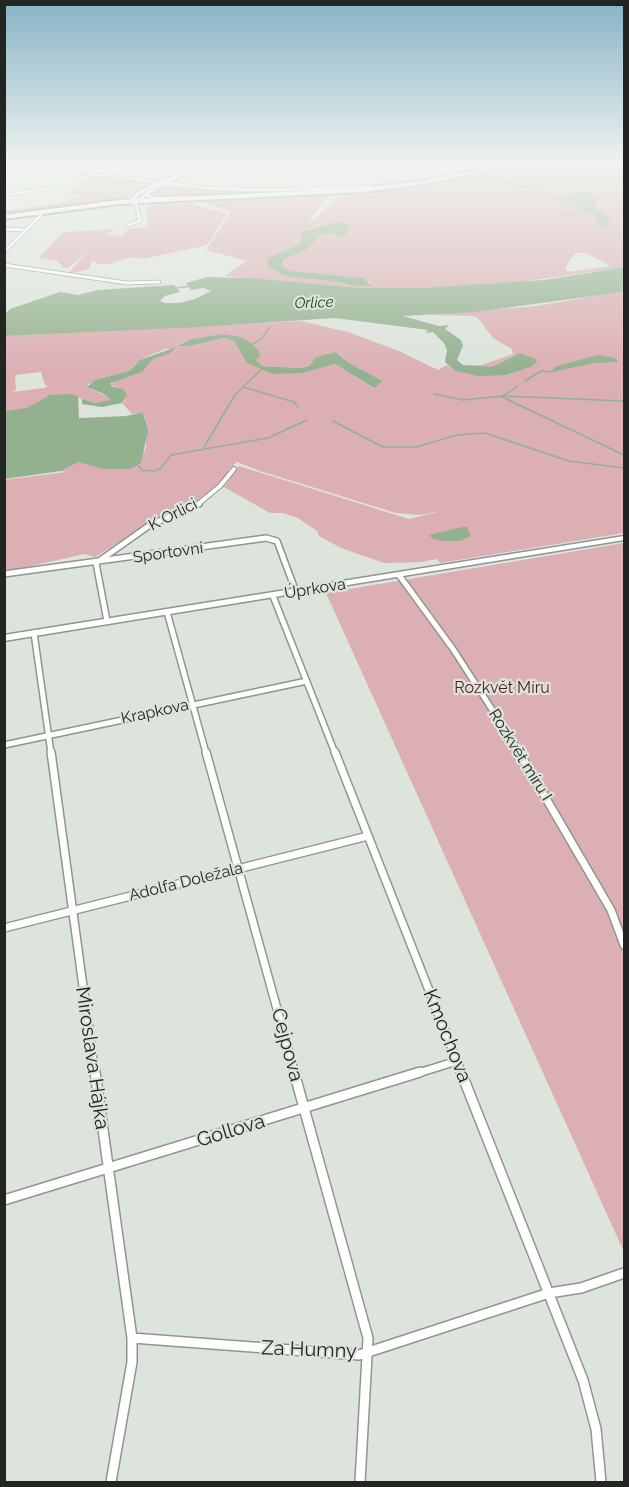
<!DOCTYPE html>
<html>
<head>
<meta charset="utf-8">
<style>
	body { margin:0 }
	#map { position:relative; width:629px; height:1487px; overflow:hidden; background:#dde4dc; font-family:Raleway,sans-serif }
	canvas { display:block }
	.frame { position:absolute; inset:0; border:6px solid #222522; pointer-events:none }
</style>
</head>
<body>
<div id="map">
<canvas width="629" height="1487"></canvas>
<div class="frame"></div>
</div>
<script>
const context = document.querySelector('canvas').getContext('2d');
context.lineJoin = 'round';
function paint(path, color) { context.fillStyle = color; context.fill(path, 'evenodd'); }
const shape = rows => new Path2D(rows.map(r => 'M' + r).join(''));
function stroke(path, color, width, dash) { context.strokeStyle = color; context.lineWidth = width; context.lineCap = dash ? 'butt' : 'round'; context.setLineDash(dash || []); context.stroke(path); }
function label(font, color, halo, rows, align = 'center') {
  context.font = font + ' Raleway,sans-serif'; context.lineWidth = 4.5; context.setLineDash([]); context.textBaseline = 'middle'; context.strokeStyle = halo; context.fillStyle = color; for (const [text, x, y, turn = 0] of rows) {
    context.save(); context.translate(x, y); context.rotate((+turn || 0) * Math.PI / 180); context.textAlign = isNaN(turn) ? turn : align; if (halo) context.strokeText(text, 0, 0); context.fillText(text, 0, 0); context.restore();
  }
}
paint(shape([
	[535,164,624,164,624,267,521,282,419,288,361,288,225,276,247,261,206,250,231,212,203,202,329,196,309,220,313,221,340,195,417,187],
	[331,224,339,237,331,233,320,235,283,260,282,266,291,271,356,277,365,278,371,283,354,286,340,282,291,277,276,272,270,257,297,245,307,229],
	[575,253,585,253,611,266,567,272,565,268],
	[88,176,148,183,150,186,114,202,5,216,5,211,58,203,80,196,64,194],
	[169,185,274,190,319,191,160,197,150,195,151,192,162,186],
	[190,203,227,214,208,244,203,246,143,259,131,257,109,264,96,264,95,261,92,261,89,269,73,273,68,273,90,250,68,268,64,268,57,261,39,258,63,232,118,229,105,234,122,236,128,229,148,226,146,209,151,205],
	[624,291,624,336,618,335,624,337,624,533,440,563,437,559,421,562,384,563,341,548,319,536,317,531,298,518,283,513,270,513,224,487,239,466,409,519,441,511,419,515,396,513,257,470,237,462,228,470,231,470,219,485,198,500,154,520,95,557,84,554,14,570,5,569,4,480,66,472,54,470,69,459,139,465,146,447,145,416,143,412,132,414,122,403,125,400,118,387,110,385,118,379,132,376,153,359,175,349,165,349,146,357,134,365,129,371,99,379,87,385,89,388,111,398,109,401,95,403,69,395,26,410,5,412,5,336,302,321,351,333,399,351,438,370,447,365,455,371,506,375,531,367,516,354,492,367,463,365,482,365,513,354,512,349,493,338,478,318,473,316,426,315,536,306],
	[222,334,260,355,256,360,262,366,301,368,308,366,317,357,338,353,349,363,383,381,373,388,335,364,312,370,272,374,248,363,234,341,224,338,190,346,177,345,191,339],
	[41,372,45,385,48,386,44,388,13,392,16,390,15,375],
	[624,543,624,1252,326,593]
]), '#dcafb4');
paint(shape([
	[580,192,589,192,596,199,595,208,609,217,609,227,601,228,595,216,564,199,571,193],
	[336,222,347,224,349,229,345,236,339,237,331,233,320,235,307,249,283,260,282,266,291,271,365,278,371,286,354,286,340,282,291,277,281,274,269,267,267,260,270,257,297,245,302,239,301,232],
	[624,267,624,291,608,294,475,312,403,316,439,326,449,325,445,329,461,340,463,346,457,360,463,365,492,367,519,353,536,359,537,362,531,367,506,375,479,376,455,371,445,362,447,350,444,343,433,332,426,333,428,330,335,318,198,327,5,336,5,314,10,309,60,292,78,295,98,290,174,285,180,292,165,296,160,301,165,303,179,303,195,299,211,291,203,288,191,290,186,283,207,277,251,278,361,288,419,288,544,280],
	[222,334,241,337,253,344,261,355,256,360,262,366,301,368,309,366,316,357,336,352,349,363,383,381,374,388,335,364,302,373,272,374,247,363,234,341,224,338,190,346,177,346,191,339],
	[173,348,175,349,169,354,153,359,142,372,111,383,111,386,123,389,127,395,122,403,102,407,82,404,82,399,95,403,111,400,104,394,87,387,95,380,129,371,140,360],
	[597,355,612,357,618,360,617,362,595,363,552,372,554,367],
	[69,394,78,396,79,418,127,416,143,412,148,431,141,463,130,469,103,469,78,462,61,471,5,479,5,411,27,408,50,395],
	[462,527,467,527,471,536,460,541,444,541,433,539,429,535]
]), '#94b18f');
stroke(shape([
	[461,164,472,170],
	[479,173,565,200],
	[561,215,585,210],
	[176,288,191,286],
	[251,345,261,339,270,327],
	[263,368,243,387,294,402,298,407],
	[525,381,541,371,552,372],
	[434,394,463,400,503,396,624,401],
	[500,396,624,455],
	[503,396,518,386],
	[333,421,383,447,416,447,457,435,485,433,569,461,624,468],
	[204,447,235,395,243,387],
	[137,464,142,470,155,471,161,468,171,455,268,438,307,420]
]), '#94b18f', 1.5);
const streetFar4 = shape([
	[140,164,145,176,142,181],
	[186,164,189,169,195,171],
	[308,164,309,167],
	[78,172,81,169,80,164],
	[163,183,207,188,265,190,370,187],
	[4,195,45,189],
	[128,225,140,221,136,204],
	[4,229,27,230],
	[4,252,41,215],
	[4,265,127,283,159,282]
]);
const streetFar3 = shape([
	[197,505,220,486,234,469]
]);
const streetFar2 = shape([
	[99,561,150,525,199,504],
	[96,563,107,621],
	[4,574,266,538,277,541,296,592],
	[399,575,453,649,520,753],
	[273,596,335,753],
	[167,612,206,753],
	[34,633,51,753],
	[4,745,307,681]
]);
const streetFar1 = shape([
	[51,752,95,1074],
	[206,752,295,1074],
	[335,752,462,1074],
	[519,752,611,910,624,945],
	[4,928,368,836],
	[415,1074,457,1061]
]);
const street = shape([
	[95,1072,132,1338,132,1362,111,1482],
	[294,1072,368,1338,360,1482],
	[461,1072,583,1380,596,1429,601,1482],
	[4,1200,420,1072],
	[132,1338,359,1355,549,1293,581,1288,624,1273]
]);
const secondary = shape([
	[7,164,16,164,160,181,209,164,214,164,178,178,150,193,152,196,157,197,194,196,196,198,157,199,148,198,147,196,136,205,128,202,137,192,155,183,7,164],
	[161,184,146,192,135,202,133,202,141,194,161,184],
	[624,536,624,540,4,641,4,635,624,536]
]);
const primary = shape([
	[513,164,521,164,419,185,363,192,119,204,4,219,4,215,119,200,363,188,419,181,513,164]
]);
stroke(streetFar4, '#8f968e', 4.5);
stroke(streetFar3, '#8f968e', 6);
stroke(streetFar2, '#8f968e', 8);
stroke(streetFar1, '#8f968e', 10);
stroke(street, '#8f968e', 12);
stroke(secondary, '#8f968e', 3);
stroke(primary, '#8f968e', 4);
stroke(streetFar4, '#fff', 3);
stroke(streetFar3, '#fff', 4);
stroke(streetFar2, '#fff', 5);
stroke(streetFar1, '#fff', 7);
stroke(street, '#fff', 9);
paint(secondary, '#fff');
paint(primary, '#fff');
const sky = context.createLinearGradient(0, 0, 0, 372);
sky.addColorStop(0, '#86b3c4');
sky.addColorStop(0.44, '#f0f3ef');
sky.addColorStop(1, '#f0f3ef00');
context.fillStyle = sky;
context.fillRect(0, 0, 629, 372);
label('italic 15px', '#1a4315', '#dde4dc', [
	["Orlice",314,303,-2]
]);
label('16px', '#222522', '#dde4dc', [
	["K Orlici",173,515,-27],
	["Sportovní",168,553,-8],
	["Úprkova",315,589,-9],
	["Krapkova",155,712,-12],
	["Rozkvět míru I",520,755,58],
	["Adolfa Doležala",186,882,-14]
]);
label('16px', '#551a25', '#dde4dc', [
	["Rozkvět Míru",502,688]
]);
label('20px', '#222522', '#dde4dc', [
	["Kmochova",447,1036,68],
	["Cejpova",287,1045,75],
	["Miroslava Hájka",92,1058,82],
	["Gollova",231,1131,-17],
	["Za Humny",309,1350,2]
]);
</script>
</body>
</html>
